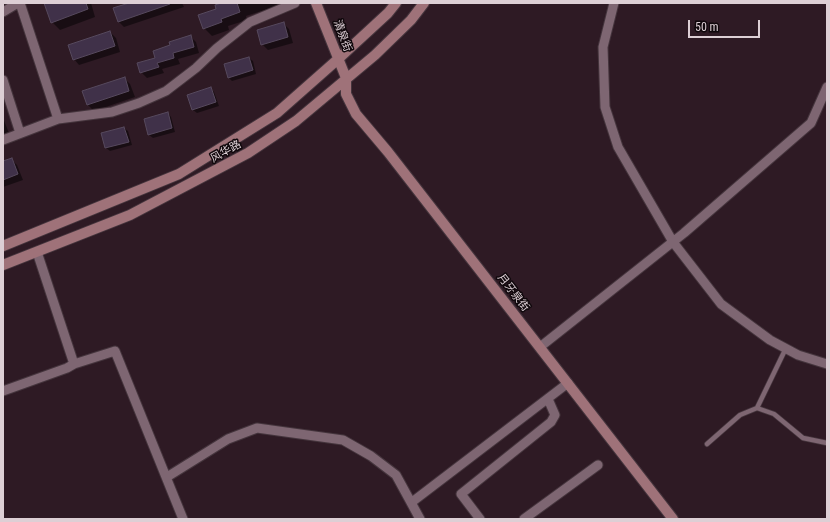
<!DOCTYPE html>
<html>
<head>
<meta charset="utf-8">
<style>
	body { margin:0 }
	#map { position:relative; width:830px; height:522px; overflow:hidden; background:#2e1a24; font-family:"Roboto Condensed",sans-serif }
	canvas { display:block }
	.frame { position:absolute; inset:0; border:4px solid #ddcfd5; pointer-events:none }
	.scale { position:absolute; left:688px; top:20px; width:72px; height:18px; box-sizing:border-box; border:2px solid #ddcfd5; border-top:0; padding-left:5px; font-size:12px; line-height:14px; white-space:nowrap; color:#ddcfd5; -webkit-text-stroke:3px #10080c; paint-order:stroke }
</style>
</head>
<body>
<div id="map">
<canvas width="830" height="522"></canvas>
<div class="frame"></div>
<div class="scale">50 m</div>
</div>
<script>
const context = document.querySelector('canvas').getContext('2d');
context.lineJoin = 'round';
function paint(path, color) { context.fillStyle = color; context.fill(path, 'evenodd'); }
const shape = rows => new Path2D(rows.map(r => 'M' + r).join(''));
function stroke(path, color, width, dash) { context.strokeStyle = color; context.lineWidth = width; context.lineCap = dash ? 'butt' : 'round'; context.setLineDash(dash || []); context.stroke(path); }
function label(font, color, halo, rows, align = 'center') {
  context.font = font + ' "Roboto Condensed","Noto Sans SC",sans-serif'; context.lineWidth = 3; context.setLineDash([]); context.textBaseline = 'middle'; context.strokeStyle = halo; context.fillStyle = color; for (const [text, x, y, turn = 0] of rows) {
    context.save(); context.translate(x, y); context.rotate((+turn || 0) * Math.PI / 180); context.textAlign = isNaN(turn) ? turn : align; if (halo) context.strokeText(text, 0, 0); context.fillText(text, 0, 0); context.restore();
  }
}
paint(shape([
	[45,3,91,3,95,17,60,30,52,22],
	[132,3,182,3,184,7,124,27,118,21],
	[224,3,286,3,246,16,247,20,228,26,229,30,212,36,204,28],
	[283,23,289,29,293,43,268,50,262,44],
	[110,32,116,38,120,52,79,65,74,59],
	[190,36,196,42,199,53,178,59,180,64,162,69,164,73,147,78,141,72,171,46],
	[249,58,253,61,256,74,232,81,229,78],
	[124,78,130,84,135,97,94,111,88,105,84,92],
	[210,88,214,92,219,106,197,113,193,110],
	[168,113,171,117,175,132,153,138,149,135],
	[3,118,9,133,3,136],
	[124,128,128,131,132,145,110,151,106,148],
	[11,159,17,165,23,180,3,187,3,162]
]), '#0007');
const building = shape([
	[44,3,86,3,88,9,51,23,44,3],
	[129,3,170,3,170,4,118,22,113,8,129,3],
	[221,3,237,3,240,12,221,19,222,22,203,29,198,15,216,9,215,5,221,3],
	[284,22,288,37,261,45,257,30,284,22],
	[110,31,115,46,73,60,68,45,110,31],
	[191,35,194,47,173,53,174,58,157,63,159,67,140,73,137,63,155,58,153,51,170,45,169,42,191,35],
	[249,57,253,70,228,78,224,64,249,57],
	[125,77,129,91,87,105,82,91,125,77],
	[211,87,216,102,192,110,187,95,211,87],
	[168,112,172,128,148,135,144,119,168,112],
	[124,127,129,142,105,148,101,133,124,127],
	[12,158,18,174,3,180,3,161,12,158]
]);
paint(building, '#403149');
stroke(building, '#56495d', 1);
const lane = shape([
	[757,408,786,348],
	[707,444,740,415,757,408,774,414,803,438,827,443]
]);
const street = shape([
	[20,3,58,119],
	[614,3,603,47,605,107,618,147,673,242,721,304,770,340,798,355,827,364],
	[3,12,18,3],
	[3,80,20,133],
	[3,140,58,119,112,112,139,103,166,91,196,68,217,48,250,22,295,3],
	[37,252,74,364,115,351,183,519],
	[540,347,684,233,811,123,827,87],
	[3,391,67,368,74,364],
	[167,477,228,439,257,428,343,440,371,456,396,475,420,519],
	[412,502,568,383],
	[480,519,461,494,551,422,555,415,548,399],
	[524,519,598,465]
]);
const secondary = shape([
	[316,3,346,78,346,94,356,114,388,152,673,519],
	[3,246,179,174,277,113,337,60,388,13,396,3],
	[3,265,130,215,248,153,296,121,375,55,411,20,424,3]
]);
stroke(lane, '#45353d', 6);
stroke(street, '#45353d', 11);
stroke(secondary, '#45353d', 12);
stroke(lane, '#7e6672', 4.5);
stroke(street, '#7e6672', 9);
stroke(secondary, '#9f7279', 10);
label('11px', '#ddcfd5', '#10080c', [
	["清泉街",342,36,70],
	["风华路",226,152,-29],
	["月牙泉街",513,293,52]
]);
</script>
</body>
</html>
